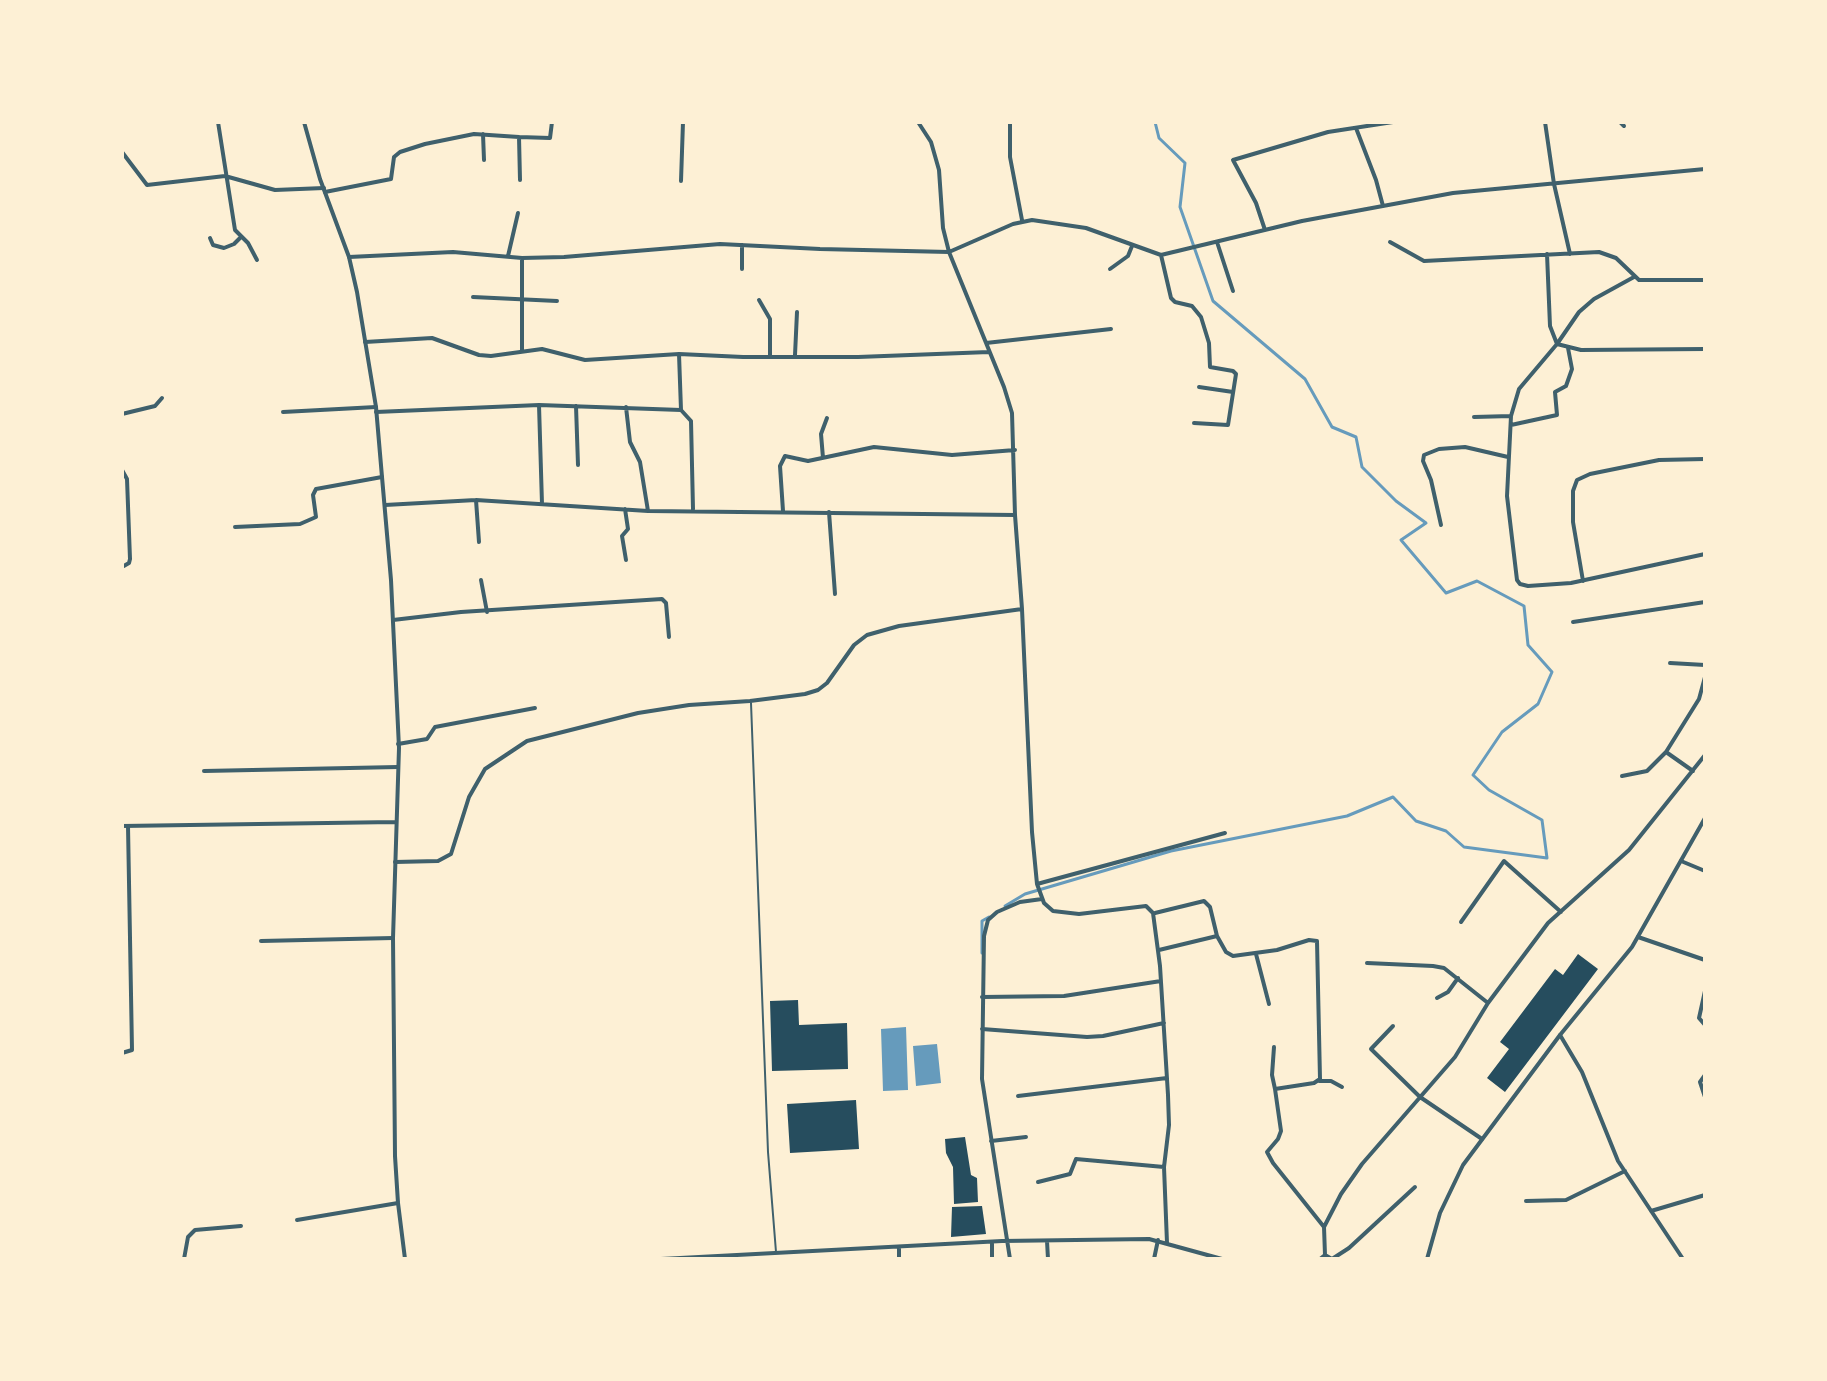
<!DOCTYPE html>
<html>
<head>
<meta charset="utf-8">
<style>
	body { margin:0 }
	#map { position:relative; width:1827px; height:1381px; overflow:hidden; background:#fdf0d5; font-family:"Asap Condensed",sans-serif }
	canvas { display:block }
	.frame { position:absolute; inset:0; border:124px solid #fdf0d5; pointer-events:none }
</style>
</head>
<body>
<div id="map">
<canvas width="1827" height="1381"></canvas>
<div class="frame"></div>
</div>
<script>
const context = document.querySelector('canvas').getContext('2d');
context.lineJoin = 'round';
function paint(path, color) { context.fillStyle = color; context.fill(path, 'evenodd'); }
const shape = rows => new Path2D(rows.map(r => 'M' + r).join(''));
function stroke(path, color, width, dash) { context.strokeStyle = color; context.lineWidth = width; context.lineCap = dash ? 'butt' : 'round'; context.setLineDash(dash || []); context.stroke(path); }
paint(shape([
	[906,1027,908,1090,883,1091,881,1029],
	[937,1044,941,1083,916,1086,913,1046]
]), '#669bbc');
stroke(shape([
	[1005,906,1025,894,1171,851,1347,816,1393,797,1416,821,1446,831,1464,847,1547,858,1542,820,1489,790,1473,775,1502,732,1538,704,1552,672,1528,645,1524,606,1477,581,1446,593,1401,540,1426,523,1396,501,1362,467,1356,437,1332,427,1305,379,1213,301,1180,207,1185,163,1159,138,1155,122],
	[982,953,982,921,989,917]
]), '#669bbc', 3);
paint(shape([
	[1578,954,1598,969,1505,1092,1487,1078,1509,1049,1500,1042,1555,969,1563,975],
	[798,1000,799,1025,847,1023,848,1069,772,1071,770,1001],
	[856,1100,859,1149,790,1153,787,1104],
	[965,1137,971,1175,977,1178,978,1202,954,1204,953,1167,946,1153,945,1139],
	[982,1206,986,1234,951,1237,952,1207]
]), '#264d5e');
stroke(shape([
	[751,703,768,1152,776,1252]
]), '#3f606c', 2);
stroke(shape([
	[218,122,235,230,248,243,257,260],
	[918,122,931,142,939,170,943,228,949,252,1004,387,1012,413,1015,515],
	[1010,122,1010,157,1022,220],
	[1545,122,1554,184,1570,254],
	[1620,122,1624,126],
	[1356,128,1376,180,1383,206],
	[483,134,484,160],
	[122,152,147,185,225,176,275,190,324,188],
	[520,180,519,137,550,138,552,122],
	[681,181,683,122],
	[325,192,391,179,394,157,400,152,425,144,474,134,519,137],
	[1265,230,1256,203,1233,160,1328,132,1393,122],
	[210,238,213,245,224,248,234,244,241,237],
	[1217,242,1233,291],
	[1390,242,1424,261,1599,252,1616,258,1639,280,1705,280],
	[742,245,742,269],
	[1547,254,1550,326,1557,344,1581,350,1705,349],
	[1161,255,1171,298,1175,302,1192,306,1201,317,1209,343,1210,367,1233,371,1236,374,1228,425,1194,423],
	[508,256,518,213],
	[349,257,453,252,522,258,564,257,720,244,820,249,949,252,1013,224,1032,220,1086,228,1161,255,1302,221,1453,193,1705,169],
	[1110,269,1128,256,1132,246],
	[1634,277,1594,299,1579,312,1557,344,1519,389,1511,416,1507,496,1517,580,1520,584,1528,586,1571,583,1705,554],
	[473,297,557,301],
	[759,300,770,319,770,356],
	[365,342,432,338,479,355,491,356,542,349,585,360,679,354,743,357,858,357,989,352],
	[986,343,1111,329],
	[522,350,522,258],
	[679,354,681,410],
	[795,355,797,312],
	[1199,387,1233,392],
	[539,405,542,504],
	[576,406,578,465],
	[626,407,630,442,640,462,648,511],
	[283,412,376,407],
	[376,412,539,405,681,410,691,421,693,509],
	[122,414,155,406,162,398],
	[1474,417,1511,416],
	[1511,425,1557,415,1555,392,1566,386,1572,369,1568,348],
	[823,458,821,434,827,418],
	[122,470,127,479,130,559,129,563,122,567],
	[476,500,479,542],
	[385,505,476,500,648,511,1015,515,1022,609,899,626,867,635,854,645,827,683,818,690,805,694,750,701,689,705,638,713,527,741,485,769,469,797,451,854,438,861,395,862],
	[625,509,628,529,622,536,626,560],
	[783,511,780,466,785,456,808,461,874,447,952,455,1015,450],
	[829,512,835,594],
	[1441,525,1431,480,1423,461,1424,455,1439,449,1465,447,1508,457],
	[235,527,300,524,316,517,313,495,316,489,382,477],
	[481,580,487,612],
	[1583,581,1573,522,1573,491,1577,480,1590,474,1659,460,1705,459],
	[1022,609,1032,832,1037,884],
	[393,620,461,612,662,599,666,603,669,637],
	[1573,622,1705,602],
	[1670,663,1705,665],
	[398,744,427,739,435,727,535,708],
	[204,771,398,767],
	[1693,771,1666,752,1699,699,1705,677],
	[1622,776,1647,771,1666,752],
	[1681,861,1705,871],
	[1155,913,1204,901,1210,907,1217,936],
	[1461,922,1504,861,1561,912],
	[1638,937,1705,960],
	[261,941,393,938],
	[1159,950,1217,936,1226,952,1233,956,1277,950,1309,940,1317,941,1320,1079,1314,1083,1275,1089,1281,1131,1278,1139,1267,1152,1273,1163,1324,1227],
	[1256,954,1269,1004],
	[1367,963,1433,966,1444,968,1488,1003],
	[1705,991,1699,1018,1705,1025],
	[982,997,1064,996,1161,981],
	[1437,998,1448,992,1458,978],
	[1393,1026,1371,1049,1420,1097,1482,1139],
	[982,1029,1087,1037,1103,1036,1164,1023],
	[1560,1035,1582,1072,1618,1161,1683,1259],
	[1274,1047,1272,1075,1275,1089],
	[122,1053,132,1050,128,826],
	[1705,1075,1700,1082,1705,1097],
	[1319,1081,1331,1081,1342,1087],
	[1018,1096,1167,1078],
	[991,1141,1026,1137],
	[1038,1182,1070,1174,1076,1159,1164,1167],
	[1526,1201,1566,1200,1625,1171],
	[1651,1211,1705,1195],
	[297,1220,398,1203],
	[1047,1241,1048,1259],
	[992,1242,992,1259],
	[1167,1243,1164,1167,1169,1125,1168,1095,1160,966,1153,913,1146,906,1079,914,1053,911,1044,903,1037,884,1225,833],
	[899,1247,899,1259],
	[1325,1255,1324,1227,1341,1194,1362,1164,1455,1057,1488,1003,1548,923,1629,850,1705,755],
	[184,1259,188,1237,195,1230,241,1226],
	[661,1259,1002,1241,1149,1239,1222,1259],
	[1010,1259,982,1079,984,936,988,920,997,912,1020,902,1042,899],
	[1154,1259,1158,1240],
	[1320,1259,1325,1255,1332,1259],
	[1332,1259,1349,1248,1415,1187]
]), '#3f606c', 4);
stroke(shape([
	[304,122,320,179,349,257,357,292,376,407,382,477,391,580,399,748,393,938,395,1156,398,1203,405,1259],
	[122,826,395,822],
	[1427,1259,1440,1213,1463,1165,1560,1035,1632,947,1705,818]
]), '#3f606c', 4);
</script>
</body>
</html>
